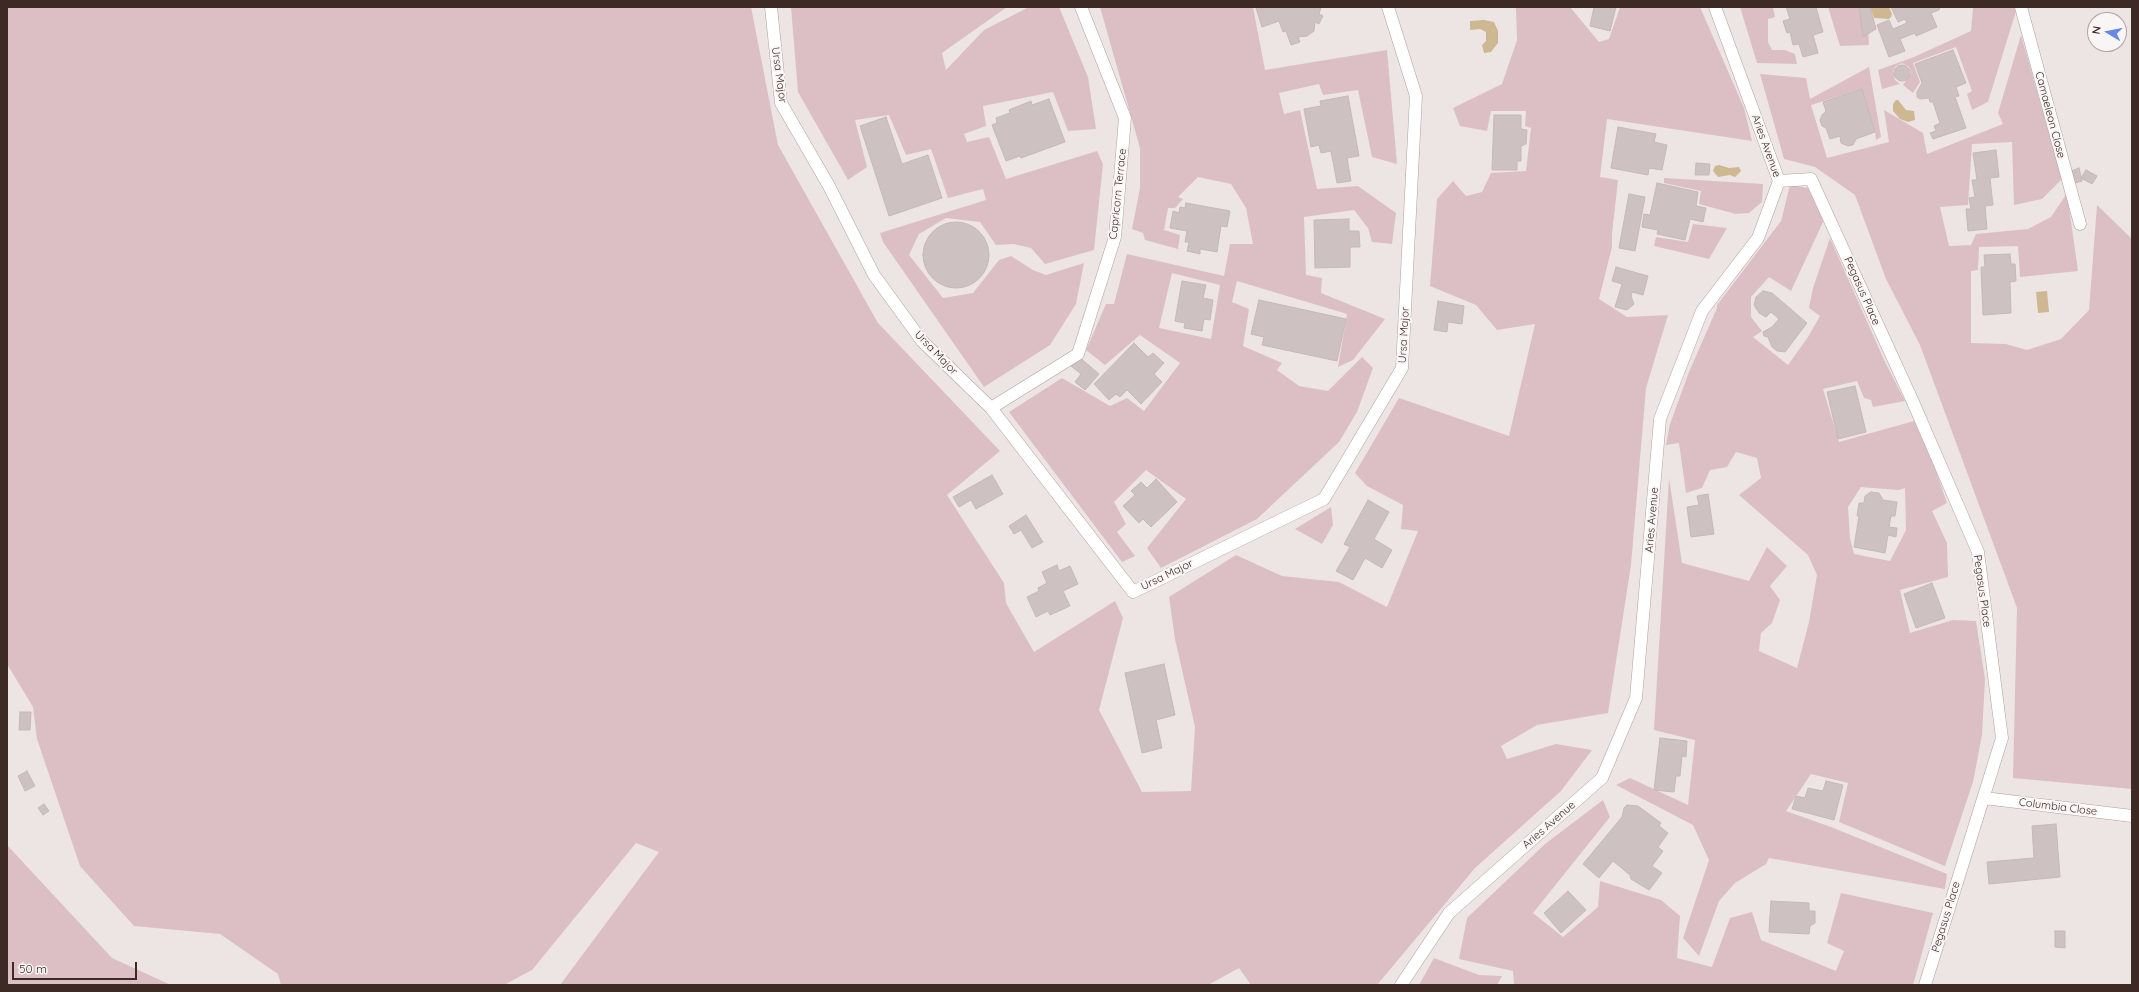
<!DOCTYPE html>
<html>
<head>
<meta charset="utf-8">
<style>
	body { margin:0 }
	#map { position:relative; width:2139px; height:992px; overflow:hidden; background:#ece5e4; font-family:Quicksand,sans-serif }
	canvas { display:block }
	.frame { position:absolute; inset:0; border:8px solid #3d2a25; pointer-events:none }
	.north { position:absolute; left:2087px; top:12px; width:40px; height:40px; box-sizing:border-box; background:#f9f5f5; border:1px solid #aea4a2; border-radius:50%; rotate:280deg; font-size:11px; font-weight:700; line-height:16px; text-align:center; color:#3d2a25 }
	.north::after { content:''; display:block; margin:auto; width:14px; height:18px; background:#6788e7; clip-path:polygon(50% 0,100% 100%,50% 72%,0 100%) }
	.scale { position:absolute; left:12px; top:962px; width:125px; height:18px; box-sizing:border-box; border:2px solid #3d2a25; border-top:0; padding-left:5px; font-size:12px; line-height:14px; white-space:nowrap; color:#3d2a25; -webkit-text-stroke:3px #f9f5f5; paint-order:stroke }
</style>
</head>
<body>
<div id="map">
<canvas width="2139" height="992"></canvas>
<div class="frame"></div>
<div class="north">N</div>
<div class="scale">50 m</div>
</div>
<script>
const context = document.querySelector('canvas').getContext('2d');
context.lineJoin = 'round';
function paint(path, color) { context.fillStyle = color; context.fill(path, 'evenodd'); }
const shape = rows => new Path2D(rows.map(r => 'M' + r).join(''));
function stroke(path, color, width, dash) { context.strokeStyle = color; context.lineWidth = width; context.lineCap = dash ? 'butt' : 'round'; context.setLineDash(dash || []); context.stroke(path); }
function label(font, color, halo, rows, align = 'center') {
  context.font = font + ' Quicksand,sans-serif'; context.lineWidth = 4; context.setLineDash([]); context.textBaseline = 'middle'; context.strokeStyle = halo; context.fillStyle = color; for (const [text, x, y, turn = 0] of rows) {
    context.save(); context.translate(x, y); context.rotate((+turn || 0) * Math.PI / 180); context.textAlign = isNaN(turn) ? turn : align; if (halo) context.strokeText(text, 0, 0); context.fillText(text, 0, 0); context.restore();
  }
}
paint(shape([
	[7,7,751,7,778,145,878,323,1000,451,947,495,1004,583,1006,603,1034,652,1115,601,1123,618,1099,710,1142,792,1191,791,1195,727,1175,639,1169,597,1236,555,1282,576,1339,582,1387,607,1418,531,1401,529,1403,505,1367,486,1355,473,1399,398,1509,436,1535,324,1497,330,1476,305,1430,286,1437,199,1453,181,1466,196,1482,192,1491,173,1526,171,1531,128,1525,126,1526,111,1491,111,1487,131,1460,126,1453,108,1502,84,1517,40,1516,7,1570,7,1599,42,1609,39,1620,7,1700,7,1744,108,1752,141,1607,119,1600,177,1618,180,1612,234,1612,247,1599,299,1627,317,1668,315,1646,388,1631,565,1608,713,1537,725,1501,746,1507,759,1556,744,1592,750,1561,791,1475,868,1377,985,1251,985,1239,968,1208,985,560,985,659,852,636,843,532,970,504,985,281,985,278,974,220,934,134,926,80,866,37,739,33,707,7,664],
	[791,7,1007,7,942,53,946,70,984,30,1029,7,1059,7,1088,77,1096,129,1068,131,1053,92,983,106,986,126,964,134,967,142,989,137,1006,179,1097,151,1103,164,1094,250,1045,264,1031,248,1014,244,996,245,980,222,946,218,919,234,909,255,943,298,973,293,999,260,1011,256,1033,270,1046,275,1084,263,1076,304,1050,345,984,387,883,242,880,233,986,200,983,189,948,198,931,149,906,155,889,115,855,120,867,167,848,180,798,92],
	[1100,7,1253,7,1265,70,1387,50,1397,164,1372,157,1358,90,1323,95,1319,84,1279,93,1284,114,1300,110,1317,189,1358,186,1396,213,1392,244,1372,242,1368,228,1354,210,1304,217,1306,275,1322,278,1321,293,1385,319,1353,360,1338,367,1347,314,1237,281,1232,302,1249,309,1243,346,1282,363,1277,370,1299,386,1328,391,1362,357,1373,368,1357,412,1339,442,1257,519,1161,568,1147,548,1186,499,1146,470,1114,502,1126,524,1117,532,1135,556,1122,562,1009,412,1062,378,1110,406,1127,398,1144,411,1180,363,1140,335,1105,365,1086,350,1106,304,1114,304,1127,254,1224,276,1230,244,1253,244,1246,208,1231,184,1198,177,1178,197,1183,199,1175,208,1168,208,1164,230,1180,235,1178,249,1145,240,1143,233,1132,229,1140,188,1140,148],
	[1172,273,1220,285,1211,339,1159,328],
	[1740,7,1773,7,1775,17,1768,19,1768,42,1772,50,1785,50,1795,54,1797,64,1757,63],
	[1828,7,1867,7,1869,45,1840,46],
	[1973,7,2015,7,2016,11,1988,102,1972,110,1967,94,1972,91,1956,47,1913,63,1920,82,1913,93,1903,85,1911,73,1909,67,1902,63,1896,66,1893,71,1895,80,1900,84,1882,89,1878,70,1914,57,1971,31],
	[2021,35,2062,179,2042,199,2014,205,2012,142,1972,144,1968,205,1940,207,1949,246,1971,245,1976,234,2028,229,2051,217,2067,193,2078,271,2020,277,2018,246,1979,247,1978,270,1971,271,1971,343,2006,344,2027,350,2061,339,2089,310,2097,205,2132,239,2132,789,2013,778,2017,608,1920,345,1886,279,1855,195,1815,167,1784,159,1760,74,1806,78,1810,99,1869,67,1881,137,1876,140,1875,132,1861,89,1811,105,1827,158,1889,142,1884,110,1923,133,1927,154,2003,124,1998,113],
	[1664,178,1763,184,1762,202,1749,213,1736,214,1699,204,1701,191,1664,183],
	[1790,185,1808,188,1824,220,1791,291,1769,277,1751,297,1751,317,1762,331,1753,337,1788,365,1808,337,1820,316,1809,308,1813,288,1830,238,1885,362,1905,401,1873,407,1871,400,1864,398,1857,381,1823,389,1839,442,1914,421,1934,465,1947,503,1932,511,1947,543,1948,577,1900,590,1910,633,1953,620,1976,621,1985,679,1982,735,1973,782,1945,866,1839,822,1848,783,1811,774,1786,811,1831,827,1947,874,1945,889,1769,858,1766,864,1735,883,1719,901,1699,956,1683,938,1709,860,1693,825,1616,785,1630,778,1688,805,1695,740,1654,730,1669,478,1682,563,1749,581,1767,547,1787,566,1770,586,1780,600,1772,623,1761,633,1759,651,1797,668,1809,622,1817,575,1808,555,1739,495,1761,478,1757,458,1736,452,1727,467,1710,470,1702,488,1686,493,1679,443,1666,445,1670,424,1689,372,1717,308,1717,305,1781,221],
	[1861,487,1898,490,1905,488,1906,530,1890,561,1854,554,1850,538,1848,507],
	[1693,224,1727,228,1709,259,1654,246,1656,237,1688,242],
	[1331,507,1333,525,1322,544,1295,529],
	[1603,800,1610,817,1533,913,1563,937,1598,907,1600,881,1661,900,1680,916,1677,958,1712,967,1730,918,1752,912,1761,940,1836,971,1844,951,1827,943,1841,893,1933,913,1913,985,1514,985,1513,971,1459,959,1467,918,1545,844],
	[7,845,112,958,171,985,7,985],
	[1434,958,1479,975,1502,976,1497,985,1419,985]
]), '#dcbfc5');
paint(shape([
	[1870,7,1889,7,1892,14,1891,17,1889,19,1874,18],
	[1484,20,1494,22,1498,31,1498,43,1491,52,1484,53,1482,45,1486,41,1486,32,1480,29,1470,30,1470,21],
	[1896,100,1898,100,1906,110,1914,111,1915,120,1908,122,1900,119,1893,111,1893,104],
	[1719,165,1729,168,1739,167,1741,171,1735,177,1730,175,1718,177,1713,171,1715,166],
	[2047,291,2049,312,2038,313,2036,292]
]), '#cdb891');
const building = shape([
	[1258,7,1321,7,1319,14,1323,16,1319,24,1315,22,1314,31,1307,36,1298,37,1300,42,1291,45,1286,31,1283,32,1279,21,1262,27,1256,8,1258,7],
	[1594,7,1616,7,1610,31,1590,26,1594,7],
	[1786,7,1816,7,1823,32,1813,35,1818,53,1803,57,1799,44,1793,45,1790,32,1787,33,1783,21,1790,19,1786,7],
	[1859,7,1870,7,1876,29,1863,37,1859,7],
	[1891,7,1940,7,1939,10,1931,13,1937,27,1916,36,1915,33,1900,39,1905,51,1889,57,1877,25,1889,20,1893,29,1907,23,1905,19,1898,22,1891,7],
	[1953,50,1966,83,1956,87,1959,96,1955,97,1966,128,1933,139,1930,133,1936,131,1934,126,1940,123,1933,102,1930,102,1929,98,1920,99,1917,97,1917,92,1922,83,1915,64,1953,50],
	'1894 73a8 8 0 1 1 16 0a8 8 0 1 1-16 0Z',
	[1862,89,1875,132,1856,139,1853,145,1848,146,1841,143,1840,136,1830,139,1826,128,1822,126,1820,120,1822,115,1826,111,1823,102,1862,89],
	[1348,96,1359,156,1347,158,1351,181,1337,183,1331,151,1321,153,1319,145,1311,147,1304,109,1321,106,1320,101,1348,96],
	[1049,99,1065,142,1021,158,1020,156,1006,161,992,125,997,123,996,118,1010,113,1009,110,1031,101,1032,105,1049,99],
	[1494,115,1521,115,1521,129,1527,130,1526,144,1521,146,1521,161,1517,161,1517,170,1492,170,1494,115],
	[886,117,902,164,928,155,942,198,889,216,860,126,886,117],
	[1618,127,1656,134,1654,142,1667,145,1662,170,1649,168,1648,175,1611,168,1618,127],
	[1996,150,1999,177,1990,178,1993,205,1985,206,1987,229,1968,231,1966,209,1971,209,1969,198,1975,197,1972,180,1977,180,1973,153,1996,150],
	[1696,163,1710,164,1709,175,1695,175,1696,163],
	[2079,168,2082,181,2075,183,2071,171,2079,168],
	[2086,170,2097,176,2092,184,2081,178,2086,170],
	[1657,183,1698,192,1696,206,1706,208,1703,222,1690,219,1685,240,1657,234,1658,230,1642,227,1644,214,1650,215,1657,183],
	[1629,194,1645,197,1635,251,1619,248,1629,194],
	[1186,203,1230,211,1227,227,1221,226,1217,252,1200,249,1200,254,1187,251,1189,242,1185,242,1187,231,1170,228,1173,211,1179,213,1180,207,1185,208,1186,203],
	[1349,219,1349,231,1359,231,1360,247,1350,247,1350,267,1315,268,1314,220,1349,219],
	'923 255a33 33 0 1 1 66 0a33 33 0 1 1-66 0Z',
	[2010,254,2011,264,2015,264,2016,281,2010,282,2011,313,1983,315,1981,267,1985,267,1984,255,2010,254],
	[1616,267,1648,276,1643,295,1632,292,1631,296,1634,304,1627,310,1615,307,1622,284,1612,281,1616,267],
	[1182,281,1206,285,1203,298,1213,300,1210,320,1204,319,1202,331,1184,328,1185,323,1175,321,1182,281],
	[1763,291,1772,293,1807,323,1785,352,1777,351,1772,347,1768,337,1764,336,1763,332,1772,327,1779,319,1771,312,1766,317,1759,313,1754,305,1756,297,1763,291],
	[1259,300,1346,319,1337,361,1262,345,1264,337,1251,334,1259,300],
	[1438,301,1464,306,1462,324,1448,322,1447,332,1434,330,1438,301],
	[1134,343,1148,357,1153,353,1164,363,1154,374,1162,382,1141,404,1127,390,1120,397,1116,394,1109,400,1094,384,1134,343],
	[1078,356,1099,374,1085,390,1075,382,1081,374,1071,366,1078,356],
	[1855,386,1866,432,1838,439,1827,392,1855,386],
	[992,475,1003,494,976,509,971,500,959,507,953,497,992,475],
	[1156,479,1177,502,1151,527,1143,519,1139,523,1123,506,1135,495,1131,491,1141,482,1147,488,1156,479],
	[1871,492,1879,493,1883,500,1897,502,1895,516,1891,516,1889,527,1897,528,1896,537,1888,535,1885,553,1854,547,1859,516,1857,516,1859,503,1864,503,1865,496,1871,492],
	[1708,494,1714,534,1691,537,1687,507,1699,505,1697,496,1708,494],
	[1368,500,1389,512,1374,539,1392,550,1382,568,1365,558,1353,580,1336,571,1350,547,1344,544,1368,500],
	[1026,515,1043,542,1032,548,1021,530,1014,534,1009,526,1026,515],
	[1057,565,1059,571,1070,566,1078,584,1063,591,1070,606,1050,615,1048,611,1036,617,1027,597,1039,591,1038,588,1047,583,1042,572,1057,565],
	[1932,583,1945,618,1916,628,1904,594,1932,583],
	[1164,664,1175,715,1156,720,1162,748,1142,753,1125,673,1164,664],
	[20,712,31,712,30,730,19,730,20,712],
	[1660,738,1687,741,1686,757,1682,756,1680,776,1676,776,1674,792,1654,790,1660,738],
	[27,771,35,786,25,791,18,776,27,771],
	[1826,781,1843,785,1834,820,1792,809,1796,796,1805,798,1808,788,1823,791,1826,781],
	[44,804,49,811,43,815,38,808,44,804],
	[1627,805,1638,806,1661,823,1659,826,1668,833,1658,847,1663,851,1652,866,1662,873,1649,890,1631,879,1630,875,1613,861,1599,878,1583,864,1622,817,1624,808,1627,805],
	[2056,824,2060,877,1989,884,1987,862,2034,858,2032,826,2056,824],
	[1568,891,1586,910,1561,933,1544,913,1568,891],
	[1771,901,1809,903,1809,911,1815,911,1815,923,1810,926,1809,934,1769,932,1771,901],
	[2055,931,2065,931,2065,948,2055,947,2055,931]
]);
paint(building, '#cdc1c1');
stroke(building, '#c6b8b7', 1);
const street = shape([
	[771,7,781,103,829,186,874,275,922,341,991,408,1133,592,1324,499,1402,368,1416,96,1388,7],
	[2021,7,2080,224],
	[1779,181,1811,179,1913,402,1978,552,2002,738,1925,985],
	[991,408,1078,354,1115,237,1125,118,1081,7],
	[1984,798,2132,816],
	[1401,985,1449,913,1602,778,1636,698,1660,419,1702,311,1758,238,1779,181,1715,7]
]);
stroke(street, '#ada29f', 13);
stroke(street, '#fff', 12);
label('11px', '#3d2a25', '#f9f5f5', [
	["Ursa Major",779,75,82],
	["Camaeleon Close",2050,115,75],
	["Aries Avenue",1766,146,70],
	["Capricorn Terrace",1118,194,-84],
	["Pegasus Place",1862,291,66],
	["Ursa Major",1404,335,-87],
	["Ursa Major",936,353,46],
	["Aries Avenue",1652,520,-85],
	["Ursa Major",1167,575,-26],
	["Pegasus Place",1982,591,82],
	["Columbia Close",2058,807,7],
	["Aries Avenue",1549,825,-41],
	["Pegasus Place",1946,917,-73]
]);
</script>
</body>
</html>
